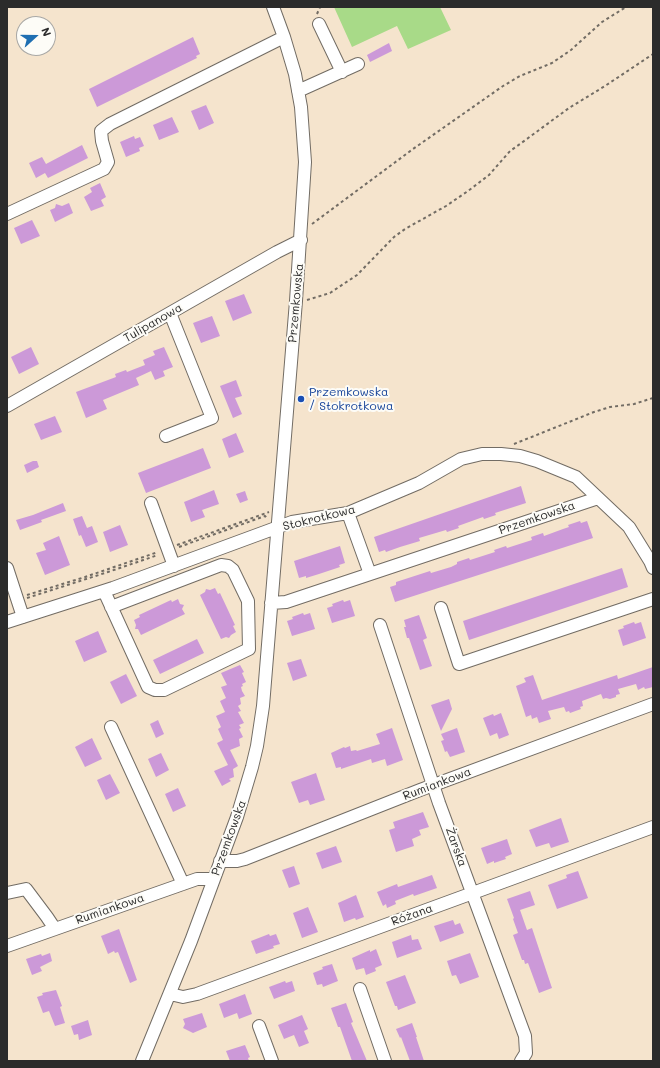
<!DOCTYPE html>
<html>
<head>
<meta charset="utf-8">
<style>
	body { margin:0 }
	#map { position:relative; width:660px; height:1068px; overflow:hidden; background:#f5e4cd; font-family:Mali,sans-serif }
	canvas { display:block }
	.frame { position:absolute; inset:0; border:8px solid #2b2b2b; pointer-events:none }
	.north { position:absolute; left:16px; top:16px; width:40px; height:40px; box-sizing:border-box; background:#fdfcf7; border:1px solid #a9a8a5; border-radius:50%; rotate:69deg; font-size:11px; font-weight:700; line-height:16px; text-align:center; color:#2b2b2b }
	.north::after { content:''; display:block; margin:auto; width:14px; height:18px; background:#1f6fb2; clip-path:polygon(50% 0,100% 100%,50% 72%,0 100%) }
</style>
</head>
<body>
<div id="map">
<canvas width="660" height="1068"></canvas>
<div class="frame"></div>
<div class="north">N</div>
</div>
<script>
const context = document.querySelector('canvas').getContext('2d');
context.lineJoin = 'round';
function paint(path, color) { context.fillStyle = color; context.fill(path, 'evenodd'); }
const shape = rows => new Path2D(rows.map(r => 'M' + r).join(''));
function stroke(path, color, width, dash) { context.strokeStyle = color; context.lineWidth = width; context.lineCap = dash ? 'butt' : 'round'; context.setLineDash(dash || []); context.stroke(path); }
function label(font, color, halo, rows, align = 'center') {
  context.font = font + ' Mali,sans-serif'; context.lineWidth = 4; context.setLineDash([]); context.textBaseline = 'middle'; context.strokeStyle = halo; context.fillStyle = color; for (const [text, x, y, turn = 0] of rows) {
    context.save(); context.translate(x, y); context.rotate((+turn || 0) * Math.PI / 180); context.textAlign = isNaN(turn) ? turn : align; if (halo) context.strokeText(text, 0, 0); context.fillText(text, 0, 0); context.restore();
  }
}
paint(shape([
	[334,7,440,7,451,30,408,49,397,26,352,47]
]), '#a8da88');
paint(shape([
	[193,37,200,54,196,56,197,58,97,107,89,89],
	[389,43,392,51,370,62,367,55],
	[206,105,214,123,199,130,191,111],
	[172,117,179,132,159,140,153,125],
	[134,136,135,139,140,137,144,146,139,148,140,151,126,157,120,142],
	[82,145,88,158,48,178,45,173,36,178,29,163,42,157,46,164],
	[100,183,106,197,101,200,104,206,91,211,84,197,92,192,90,188],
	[69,203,73,213,55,222,50,210,55,208,56,204,62,206],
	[32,220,40,236,21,244,14,228],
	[244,294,252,313,233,321,225,301],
	[212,316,220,336,201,343,193,323],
	[31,347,39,364,19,374,11,357],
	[164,347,173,367,163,371,165,376,155,380,151,371,136,378,139,385,103,400,107,409,86,418,76,392,116,377,115,374,126,370,127,372,145,365,143,360,155,355,153,351],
	[236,380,242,396,235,398,242,414,233,418,220,386],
	[55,416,62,432,41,440,34,424],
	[236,433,244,452,229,458,222,439],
	[203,448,211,468,146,493,138,473],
	[33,461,37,461,39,467,27,473,24,465],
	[521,486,526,503,495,513,496,515,484,519,483,517,458,526,459,528,447,532,446,530,419,538,420,541,400,547,386,552,385,550,379,552,374,537],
	[214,490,219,504,202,510,205,517,191,522,184,502],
	[245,491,248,500,240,503,236,494],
	[63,503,66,511,41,520,42,522,20,530,16,520,33,515],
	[82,516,87,528,92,526,98,542,86,547,81,535,79,536,73,519],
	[580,521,581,523,587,521,593,538,395,602,390,587,396,585,396,582,430,571,431,573,451,567,457,564,457,562,469,558,470,560,495,552,494,550,506,546,507,548,532,540,531,537,543,533,544,536,563,529,569,527,568,525],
	[120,525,128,545,110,552,103,532],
	[59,536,70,565,45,575,36,553,46,550,43,543],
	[340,546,345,563,339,565,340,567,319,574,306,578,306,576,299,578,294,561],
	[622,568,628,587,469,640,463,621],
	[215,588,218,594,220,593,235,625,233,626,236,632,231,635,229,638,226,637,221,639,200,595,205,592,206,589,210,590],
	[178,599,180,604,184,605,182,609,185,614,141,635,138,629,135,629,136,625,134,620,140,617,139,615,171,600,172,602],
	[343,600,344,602,350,600,355,616,332,623,327,608,333,606,332,604],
	[303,613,304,615,310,613,315,629,292,636,287,621,293,619,292,617],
	[419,615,427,638,423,640,432,666,420,670,409,638,407,638,404,627,406,627,404,620],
	[634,622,635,624,641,622,646,638,623,646,618,630,624,628,623,626],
	[98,631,107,652,84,662,75,641],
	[197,639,204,653,160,674,153,660],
	[301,659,307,676,293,681,287,663],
	[240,665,244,672,242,673,246,682,242,684,243,686,241,687,242,691,245,696,240,698,241,704,238,706,241,711,238,712,244,723,239,725,241,728,239,729,243,737,239,739,240,746,230,750,238,766,233,769,234,777,229,779,231,781,222,786,214,771,228,765,217,743,223,740,218,729,221,727,216,716,225,712,220,701,226,698,221,687,227,685,221,673],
	[653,667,653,687,645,689,644,687,638,690,636,684,618,689,620,694,616,695,616,697,610,699,606,698,603,699,601,694,582,701,583,706,580,707,581,709,570,713,569,711,566,712,564,707,548,711,551,719,539,723,537,717,532,719,531,715,526,717,516,686,526,682,524,678,533,675,542,700,617,675,618,679],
	[126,674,137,696,121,704,110,682],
	[449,699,452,709,441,731,431,705],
	[501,713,509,735,499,739,497,733,490,736,483,718,493,714,494,716],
	[158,720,164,734,156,738,150,724],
	[392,728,403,760,387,766,385,759,372,763,371,759,341,769,341,767,336,768,331,753,344,747,345,748,350,746,351,751,356,750,357,751,380,744,376,734],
	[457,728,465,752,450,757,447,751,445,752,443,746,441,741,444,740,441,734],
	[92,738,102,759,85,767,75,747],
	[161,753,169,770,156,777,148,759],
	[316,773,325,800,310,805,308,800,299,803,291,782],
	[110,774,120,793,106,800,97,780],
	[178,788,186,806,173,812,165,794],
	[423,812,429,827,419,830,421,835,412,839,414,846,396,852,389,830,395,828,393,822],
	[561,818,569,842,551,848,549,843,536,847,529,830],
	[507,839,512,854,505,857,506,859,494,863,494,861,487,864,481,848],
	[336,846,342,862,322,869,316,853],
	[294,866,300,884,289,888,282,870],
	[578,871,588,898,557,909,548,885,567,878,566,875],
	[432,875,437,888,414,896,413,894,395,901,396,904,387,908,386,904,383,906,377,892,397,884,398,887],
	[530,891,535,905,520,910,527,930,532,928,552,988,539,993,528,963,525,964,524,960,522,960,513,935,518,933,513,919,514,918,507,899],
	[356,895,364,917,356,920,355,918,344,922,338,903],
	[308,907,318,932,302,938,293,913],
	[453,920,455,925,460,923,464,933,440,942,434,926],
	[119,929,137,980,130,983,118,952,115,953,114,951,108,954,101,936],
	[269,934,270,936,276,934,280,944,273,946,274,948,256,954,251,941],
	[411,935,412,940,418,939,422,949,397,958,392,942],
	[376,949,382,965,375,968,376,971,366,975,364,968,356,970,352,958,370,950,370,952],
	[50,953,52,961,40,967,42,971,32,975,26,959,41,954,42,956],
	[470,953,479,977,460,984,456,975,452,976,447,961],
	[332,964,338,981,323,987,322,984,317,985,313,973,323,969,322,967],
	[405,975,416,1003,398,1010,397,1006,395,1006,386,982],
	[285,981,286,983,292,981,295,991,274,999,269,987],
	[56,990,62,1006,60,1007,65,1023,55,1026,49,1011,43,1013,37,997,43,995,42,993],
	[245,994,252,1014,239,1019,237,1013,224,1018,219,1004],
	[346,1003,353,1022,351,1023,367,1061,352,1061,340,1027,338,1027,331,1008],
	[202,1013,207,1027,193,1033,183,1028,185,1024,183,1019],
	[302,1015,308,1029,304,1031,309,1043,299,1047,294,1035,284,1039,278,1025],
	[88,1020,92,1035,79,1040,78,1034,74,1035,71,1026],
	[412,1023,417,1037,416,1037,424,1061,410,1061,401,1037,400,1038,396,1029],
	[245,1045,250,1057,248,1058,249,1061,230,1061,226,1051]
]), '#cc99d8');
const minor = shape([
	[319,24,342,72],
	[298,91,358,64],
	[7,214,104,169,108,162,102,141,101,131,110,124,284,37],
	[7,406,277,252,301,240],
	[166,436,212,418,170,313],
	[151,503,174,566],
	[348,513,370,574],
	[7,568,23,617],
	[104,591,148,687,155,690,164,690,249,649,248,601,233,570,228,566,221,565,111,607],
	[271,603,286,602,598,498],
	[441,608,459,664,653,599],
	[7,622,113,588,292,522,348,513,419,483,461,459,482,454,501,454,520,456,537,461,576,477,629,527,650,561,653,568],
	[380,625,439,803,525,1036,526,1053,521,1061],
	[111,727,183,884],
	[220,861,237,861,245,859,420,790,653,704],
	[7,893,26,889,47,917,55,929],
	[7,946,197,879,214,879],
	[360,989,385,1061],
	[170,994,183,997,197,994,653,827],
	[259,1026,272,1061],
	[142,1061,191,941,237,817,252,767,257,746,263,706,296,301,305,162,301,107,295,74,284,37,273,7]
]);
stroke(minor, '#726c64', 14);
stroke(shape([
	[317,14,320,7],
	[312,224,413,149,503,86,520,76,552,63,571,50,602,22,626,7],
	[307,300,330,293,357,275,394,237,405,229,446,206,468,191,489,175,510,151,520,144,569,108,605,86,653,54],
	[514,444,594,412,610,407,634,404,653,398],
	[177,545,269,512],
	[179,547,265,516,267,518],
	[27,595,85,577,158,552],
	[27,598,108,572,158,555]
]), '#726c64', 2, [3, 3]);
stroke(minor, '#fff', 12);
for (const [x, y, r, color] of [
	[301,399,4,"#1a4fb4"]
]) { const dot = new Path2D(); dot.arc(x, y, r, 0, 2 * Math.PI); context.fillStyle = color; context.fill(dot); stroke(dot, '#fdfcf7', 1.5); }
label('12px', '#2b2b2b', '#fdfcf7', [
	["Przemkowska",296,303,-85],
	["Tulipanowa",153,323,-30],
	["Stokrotkowa",319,518,-14],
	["Przemkowska",537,518,-19],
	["Rumiankowa",437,784,-21],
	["Przemkowska",229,838,-70],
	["Żarska",456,847,70],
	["Rumiankowa",110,909,-19],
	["Różana",412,915,-20]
]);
label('12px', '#164399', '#fdfcf7', [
	["Przemkowska",309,392],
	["/ Stokrotkowa",309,406]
], 'left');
</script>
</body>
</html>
